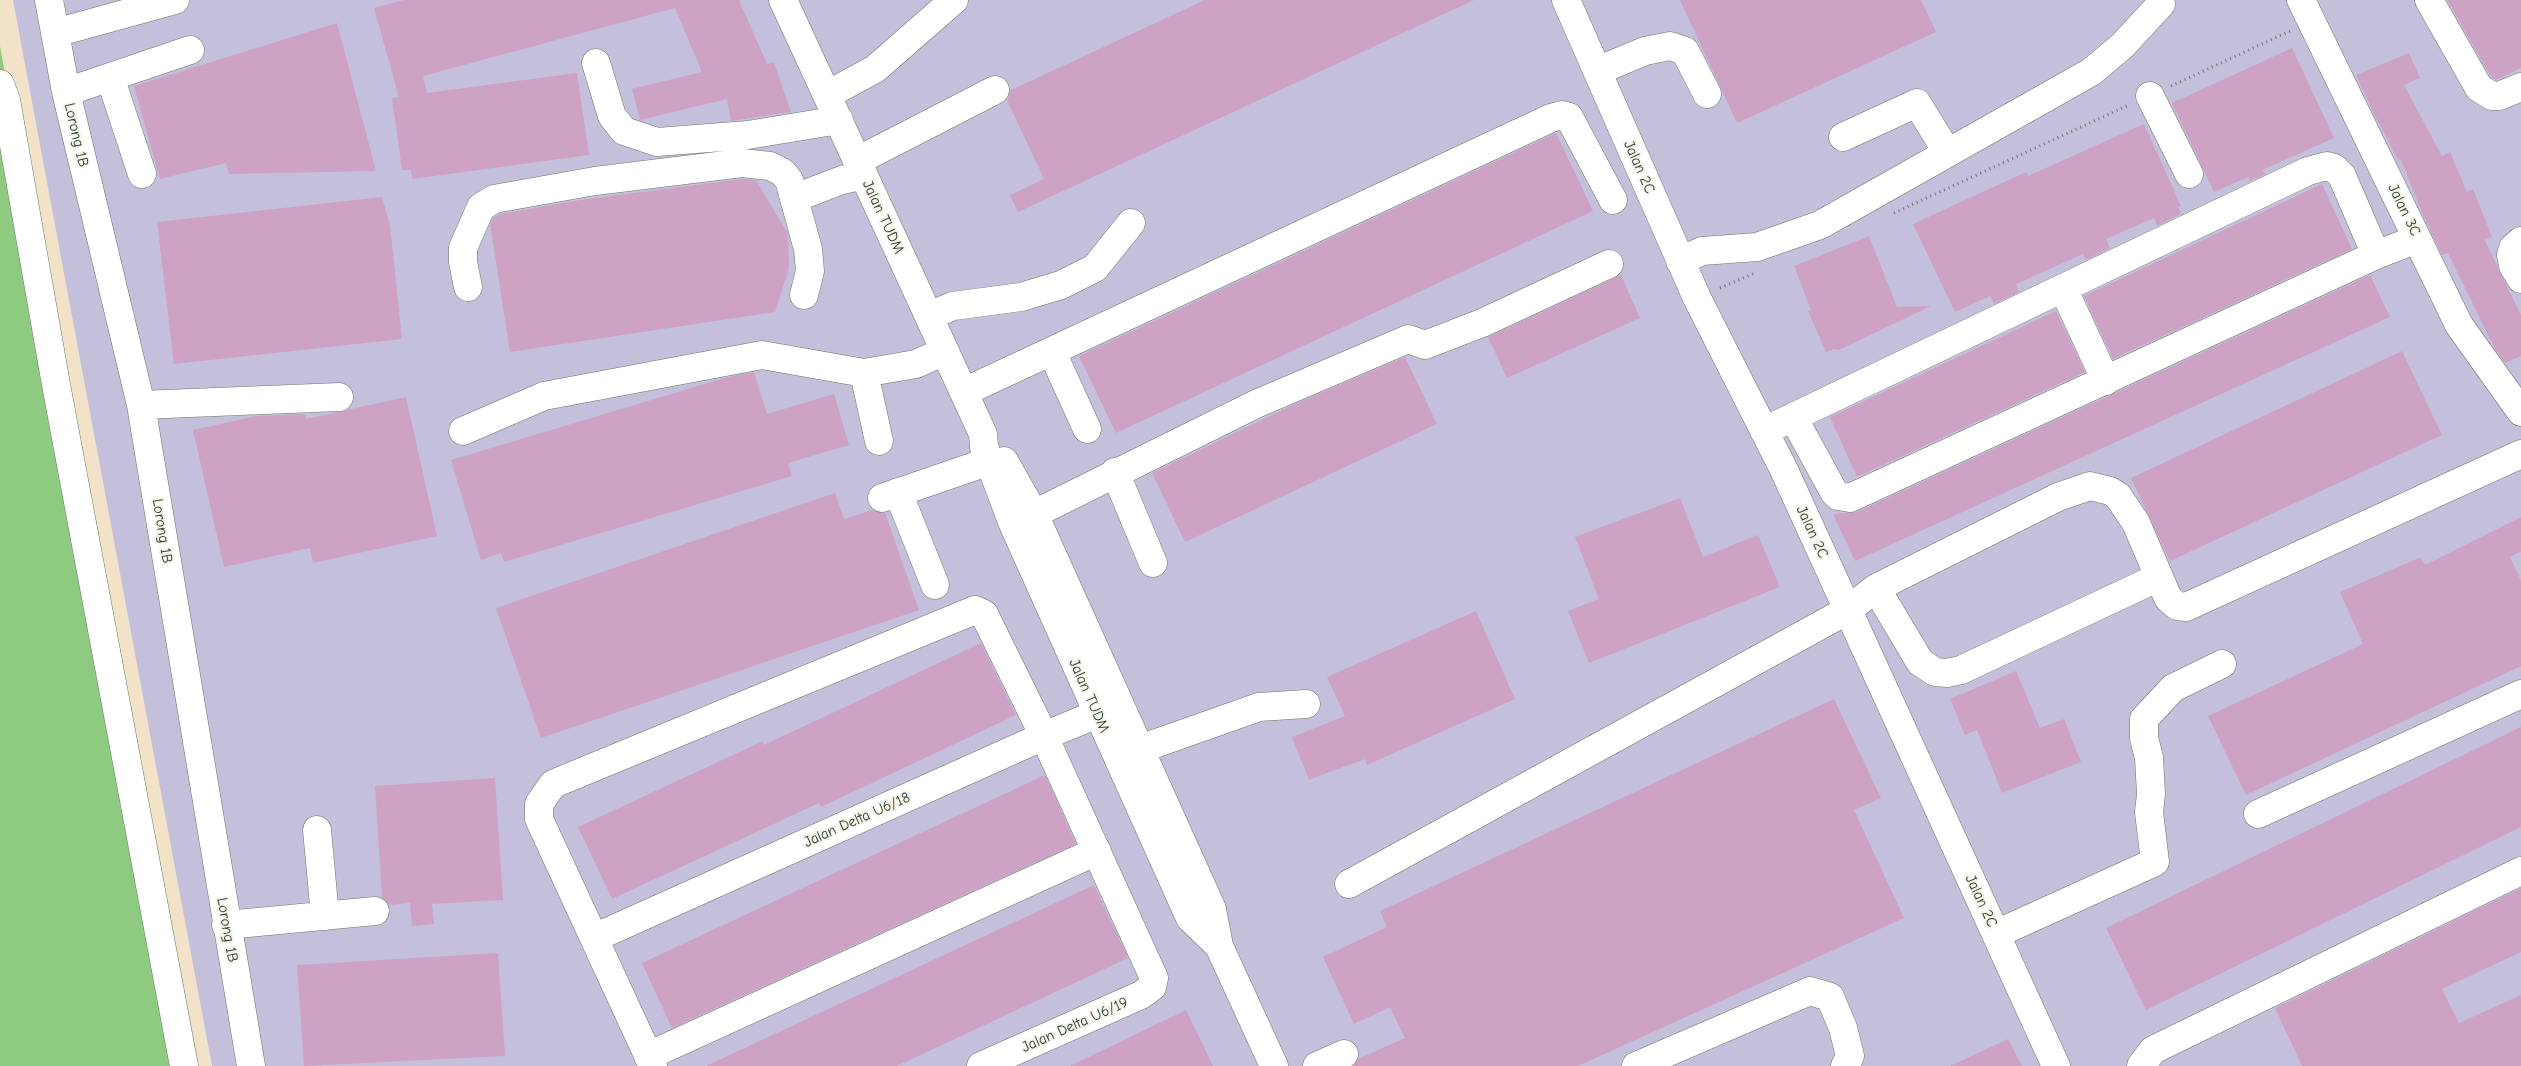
<!DOCTYPE html>
<html>
<head>
<meta charset="utf-8">
<style>
	body { margin:0 }
	canvas { display:block; background:#f2e3c8 }
</style>
</head>
<body>
<canvas width="2521" height="1066"></canvas>
<script>
const context = document.querySelector('canvas').getContext('2d');
context.lineJoin = 'round';
function paint(path, color) { context.fillStyle = color; context.fill(path, 'evenodd'); }
const shape = rows => new Path2D(rows.map(r => 'M' + r).join(''));
function stroke(path, color, width, dash) { context.strokeStyle = color; context.lineWidth = width; context.lineCap = dash ? 'butt' : 'round'; context.setLineDash(dash || []); context.stroke(path); }
function label(font, color, halo, rows, align = 'center') {
  context.font = font + ' "Comic Neue",sans-serif'; context.lineWidth = 4; context.setLineDash([]); context.textBaseline = 'middle'; context.strokeStyle = halo; context.fillStyle = color; for (const [text, x, y, turn = 0] of rows) {
    context.save(); context.translate(x, y); context.rotate((+turn || 0) * Math.PI / 180); context.textAlign = isNaN(turn) ? turn : align; if (halo) context.strokeText(text, 0, 0); context.fillText(text, 0, 0); context.restore();
  }
}
paint(shape([
	[13,0,2521,0,2521,1066,212,1066]
]), '#c4c0db');
paint(shape([
	[0,46,184,1066,0,1066]
]), '#8ecb81');
paint(shape([
	[404,0,739,0,767,64,774,62,791,112,731,121,727,99,640,120,632,89,702,72,675,8,423,76,427,93,577,73,589,155,412,179,411,170,402,170,392,98,399,97,374,8],
	[1205,0,1474,0,1018,212,1010,195,1044,179,1007,100,1011,90],
	[1680,0,1921,0,1936,32,1737,123],
	[2447,0,2521,0,2521,68,2496,80,2491,77],
	[337,23,376,171,229,174,226,163,160,179,134,86],
	[2292,48,2334,138,2262,170,2266,174,2250,181,2248,177,2214,192,2172,103],
	[2409,53,2420,78,2404,85,2442,156,2450,152,2467,192,2473,189,2492,237,2484,239,2521,315,2521,356,2505,363,2495,349,2448,253,2442,255,2423,215,2401,160,2399,161,2376,118,2356,75],
	[2144,124,2181,206,2178,207,2181,214,2157,226,2154,218,2106,239,2110,248,2086,260,2083,254,2016,284,2019,292,1994,304,1990,296,1955,312,1913,224,2026,172,2028,176],
	[1556,133,1593,211,1116,433,1079,356],
	[742,179,756,180,788,234,789,268,775,312,510,352,490,224,493,218,500,214,580,200],
	[2322,184,2352,249,2113,359,2084,296],
	[382,197,390,225,402,339,174,364,157,222],
	[1869,236,1897,307,1931,306,1839,350,1834,349,1826,352,1808,311,1811,310,1794,266],
	[1621,275,1640,318,1507,378,1488,337],
	[2370,275,2390,317,1855,561,1833,514,1857,512],
	[2056,311,2085,372,1857,477,1830,417],
	[2402,351,2442,435,2170,561,2131,478],
	[1405,357,1437,424,1185,542,1152,473,1297,403],
	[754,372,767,414,834,394,849,445,788,463,792,476,504,562,501,553,481,560,451,460,728,377],
	[406,397,437,536,313,563,310,548,224,567,193,430,256,416,305,414,306,419],
	[835,493,844,519,872,510,885,513,919,610,541,738,496,608],
	[1680,498,1703,557,1758,535,1780,587,1589,663,1568,611,1599,599,1575,537],
	[2521,517,2521,551,2510,557,2521,581,2521,666,2246,795,2208,716,2363,644,2340,592,2421,557,2425,565],
	[1476,611,1515,699,1367,765,1365,759,1309,780,1292,737,1345,716,1327,677],
	[981,643,1016,715,821,807,819,803,612,899,578,827,763,741,764,745],
	[2016,671,2040,728,2064,719,2081,762,2002,793,1977,730,1965,735,1950,699],
	[1834,699,1881,798,1854,810,1904,918,1578,1066,1353,1066,1358,1059,1405,1038,1390,1007,1354,1024,1323,957,1387,927,1380,911],
	[2521,727,2521,827,2146,1010,2106,928],
	[1045,775,1076,844,672,1028,642,963],
	[495,778,503,900,432,904,434,924,412,926,410,903,389,905,382,897,375,786],
	[1094,885,1128,958,912,1059,897,1066,706,1066],
	[2521,888,2521,952,2442,989,2459,1023,2521,995,2521,1066,2302,1066,2275,1008],
	[498,953,505,1056,304,1066,297,965],
	[1186,1010,1213,1066,1070,1066],
	[2008,1039,2022,1066,1950,1066]
]), '#cda2c4');
const minor = shape([
	[49,0,66,92,141,405,251,1066],
	[783,0,983,434,984,447,1013,524,1190,918,1219,946],
	[1566,0,1697,298,1784,470,2056,1066],
	[2301,0,2459,325,2521,412],
	[2429,0,2479,88,2492,96,2499,96,2521,87],
	[55,33,175,0],
	[596,63,612,116,624,131,657,142,748,135,839,120],
	[1597,71,1645,51,1670,46,1685,51,1707,94],
	[110,77,142,174],
	[0,84,6,100,57,390,184,1066],
	[66,92,190,50],
	[827,95,875,69,954,0],
	[2150,96,2189,174],
	[1843,137,1917,103,1947,152],
	[857,161,995,90],
	[795,198,842,180,864,175],
	[2521,241,2513,248,2511,255,2513,266,2521,279],
	[1680,261,1702,251,1757,247,1820,225,2091,72,2122,46,2161,4],
	[468,287,463,262,463,248,481,207,494,199,595,181,742,163,770,166,782,172,789,180,808,249,810,271,804,295],
	[2063,288,2106,381],
	[929,316,953,306,1021,297,1061,285,1095,268,1131,223],
	[1052,352,1087,429],
	[864,373,879,441],
	[964,392,1551,118,1562,115,1569,117,1613,200],
	[141,405,339,397],
	[1793,417,1834,492,1838,496,1850,498,2376,255,2417,239],
	[463,431,544,396,762,355,864,373,916,364,945,351],
	[1764,431,2308,171,2327,166,2334,168,2342,176,2376,255],
	[1004,461,1034,514,1212,909,1219,946,1274,1066],
	[1115,472,1153,563],
	[898,492,935,585],
	[882,498,990,461],
	[1034,514,1256,404,1408,339,1425,345,1482,323,1609,264],
	[1876,588,1920,662,1935,672,1947,673,1961,670,2159,577],
	[1140,749,1259,707,1306,704],
	[2258,814,2521,694],
	[317,830,325,916],
	[1349,884,1848,610,1876,588,2058,497,2090,486,2110,491,2118,496,2136,523,2168,598,2177,606,2186,607,2521,454],
	[226,925,375,911],
	[1996,934,2155,862,2149,812,2151,794,2149,758,2144,738,2144,719,2173,688,2222,664],
	[594,938,1044,736,1114,707],
	[648,1056,1097,851],
	[653,1066,539,819,539,804,553,784,975,610,984,614,1044,736,1154,978,1152,987,1141,995,981,1066],
	[1317,1066,1344,1054],
	[1636,1066,1810,991,1830,997,1843,1028,1850,1056,1845,1066],
	[2141,1066,2153,1050,2521,871]
]);
stroke(minor, '#697768', 29);
stroke(shape([
	[2171,86,2290,31],
	[1894,213,2129,105],
	[1720,288,1755,273]
]), '#697768', 3, [1, 4]);
stroke(minor, '#fff', 28);
label('15px', '#1f3d34', '#f7f3e8', [
	["Lorong 1B",76,135,77],
	["Jalan 2C",1639,167,66],
	["Jalan 3C",2404,210,64],
	["Jalan TUDM",883,217,65],
	["Lorong 1B",162,531,81],
	["Jalan 2C",1812,532,65],
	["Jalan TUDM",1089,696,66],
	["Jalan Delta U6/18",857,820,-24],
	["Jalan 2C",1981,901,65],
	["Lorong 1B",227,930,80],
	["Jalan Delta U6/19",1075,1025,-24]
]);
</script>
</body>
</html>
